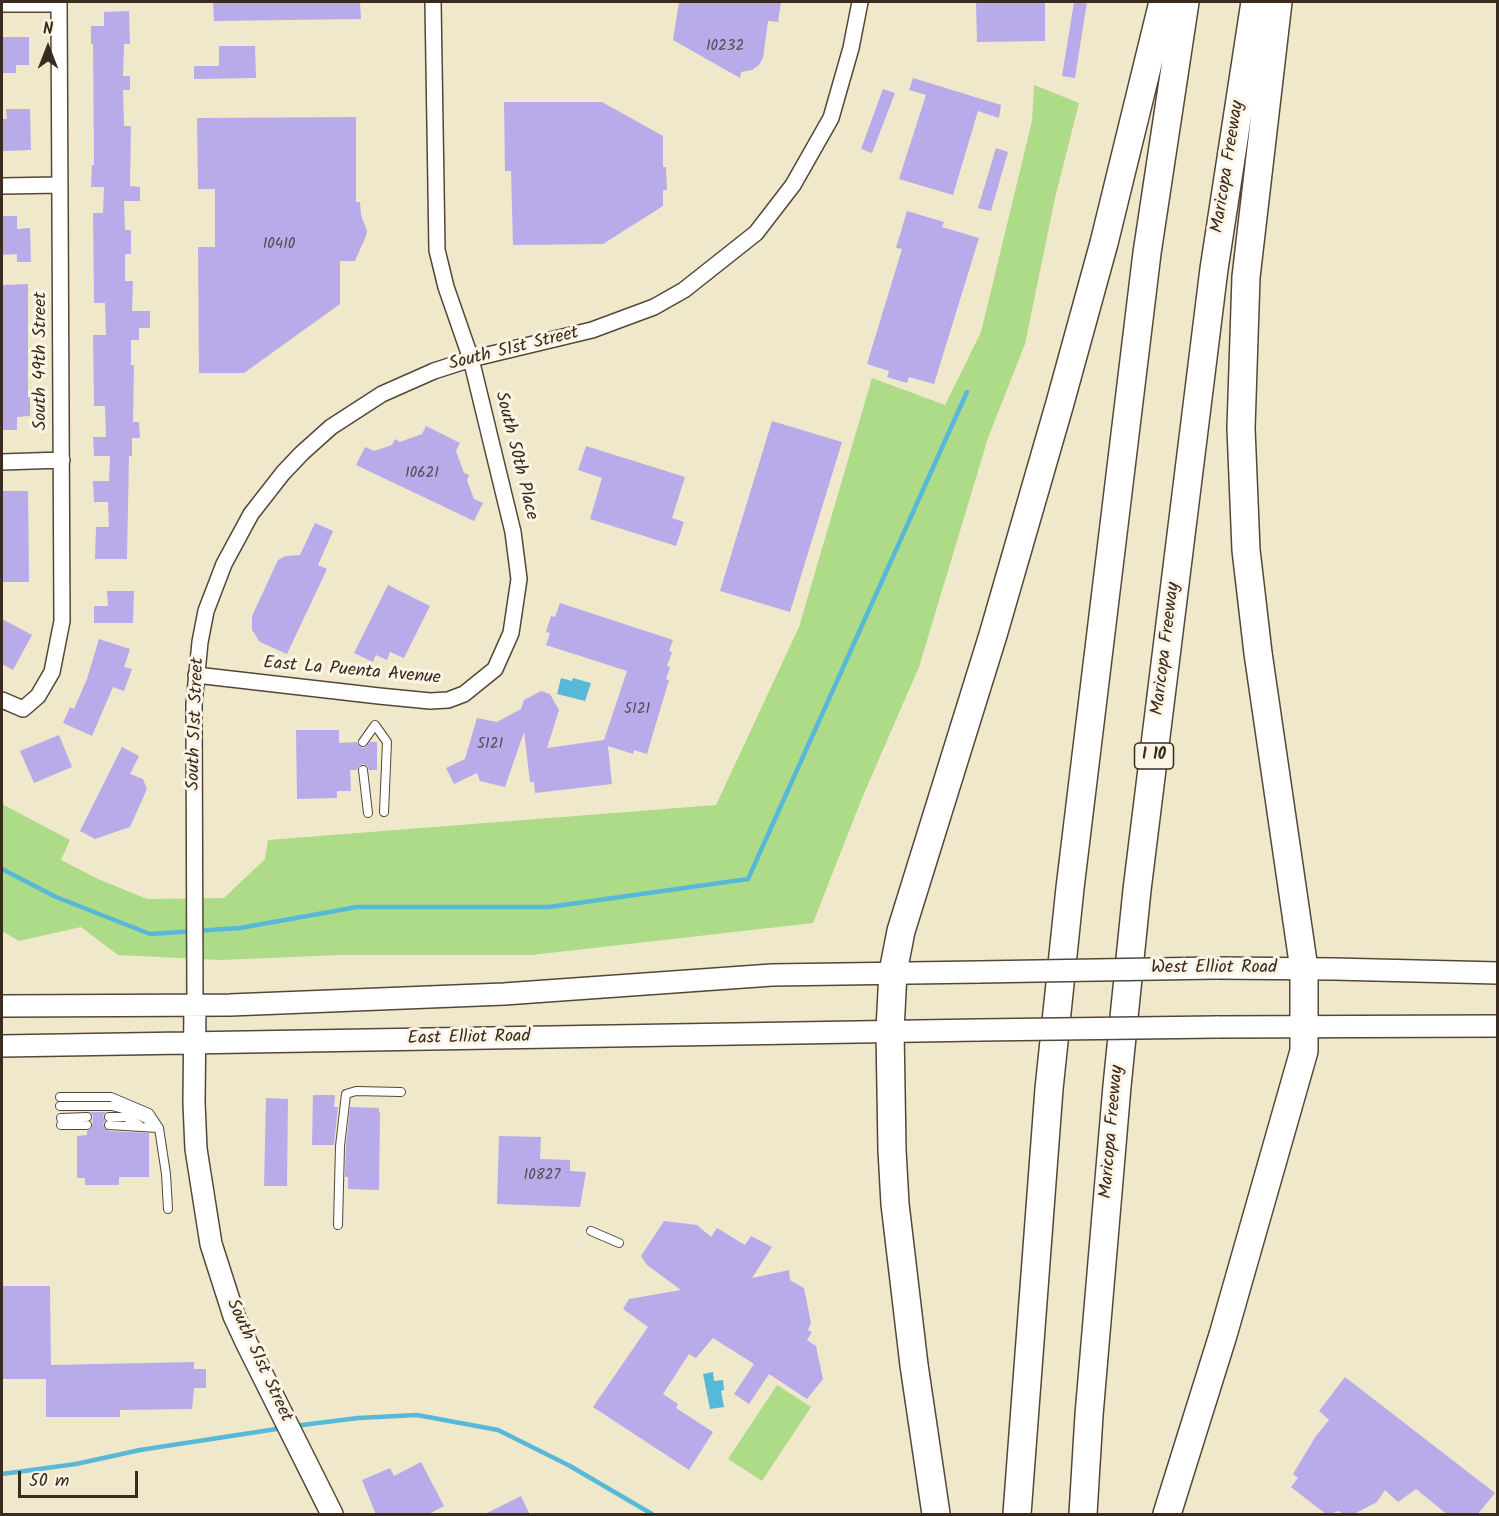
<!DOCTYPE html>
<html>
<head>
<meta charset="utf-8">
<style>
	body { margin:0 }
	#map { position:relative; width:1499px; height:1516px; overflow:hidden; background:#f0e8cb; font-family:Kalam,sans-serif }
	canvas { display:block }
	.frame { position:absolute; inset:0; border:3px solid #3b2a1e; pointer-events:none }
	.north { position:absolute; left:18px; top:18px; width:60px; height:60px; -webkit-text-stroke:4px #fcf5e5; paint-order:stroke; rotate:0deg; font-size:16px; font-weight:700; line-height:24px; text-align:center; color:#3b2a1e }
	.north::after { content:''; display:block; margin:auto; width:21px; height:27px; background:#3b2a1e; clip-path:polygon(50% 0,100% 100%,50% 72%,0 100%) }
	.scale { position:absolute; left:18px; top:1471px; width:120px; height:27px; box-sizing:border-box; border:3px solid #3b2a1e; border-top:0; padding-left:8px; font-size:18px; line-height:21px; white-space:nowrap; color:#3b2a1e; -webkit-text-stroke:4px #fcf5e5; paint-order:stroke }
</style>
</head>
<body>
<div id="map">
<canvas width="1499" height="1516"></canvas>
<div class="frame"></div>
<div class="north">N</div>
<div class="scale">50 m</div>
</div>
<script>
const context = document.querySelector('canvas').getContext('2d');
context.lineJoin = 'round';
function paint(path, color) { context.fillStyle = color; context.fill(path, 'evenodd'); }
const shape = rows => new Path2D(rows.map(r => 'M' + r).join(''));
function stroke(path, color, width, dash) { context.strokeStyle = color; context.lineWidth = width; context.lineCap = dash ? 'butt' : 'round'; context.setLineDash(dash || []); context.stroke(path); }
function label(font, color, halo, rows, align = 'center') {
  context.font = font + ' Kalam,sans-serif'; context.lineWidth = 6; context.setLineDash([]); context.textBaseline = 'middle'; context.strokeStyle = halo; context.fillStyle = color; for (const [text, x, y, turn = 0] of rows) {
    context.save(); context.translate(x, y); context.rotate((+turn || 0) * Math.PI / 180); context.textAlign = isNaN(turn) ? turn : align; if (halo) context.strokeText(text, 0, 0); context.fillText(text, 0, 0); context.restore();
  }
}
paint(shape([
	[1034,85,1079,103,1055,198,1025,344,988,438,919,667,862,798,813,923,532,955,339,955,221,960,118,955,81,927,19,941,2,931,2,804,70,840,61,860,98,879,147,899,224,898,265,859,268,840,716,805,799,627,872,378,945,405,981,332,1032,121],
	[777,1385,811,1407,762,1481,728,1459]
]), '#addb88');
paint(shape([
	[561,678,572,681,573,678,591,683,585,701,557,694],
	[713,1372,714,1381,723,1380,724,1390,721,1391,724,1407,710,1409,703,1374]
]), '#58b8d7');
stroke(shape([
	[2,869,56,897,150,934,240,928,357,907,549,907,748,879,967,392],
	[294,1426,358,1418,417,1415,498,1430,570,1466,652,1514],
	[2,1474,76,1464,140,1450,283,1428]
]), '#58b8d7', 4.5);
paint(shape([
	[213,2,360,2,361,19,214,21],
	[679,2,781,2,778,22,768,21,763,58,759,65,752,70,741,72,740,78,673,40],
	[976,2,1045,2,1045,41,977,42],
	[1074,2,1087,2,1075,78,1062,76],
	[129,11,130,44,124,44,123,76,130,76,130,90,123,90,124,126,131,126,130,186,140,187,140,201,124,201,125,230,131,230,131,254,125,254,125,281,133,281,132,311,150,311,150,328,139,328,139,340,131,340,131,365,134,365,133,422,139,422,140,438,132,438,132,456,129,456,127,559,95,559,96,527,109,527,108,502,94,502,93,481,109,481,110,456,94,456,93,437,106,437,105,406,94,406,93,335,106,335,105,303,94,303,93,213,103,213,104,187,91,187,92,165,94,165,93,44,91,44,91,26,104,26,104,12],
	[2,37,29,37,29,65,16,65,16,73,2,73],
	[219,46,255,46,256,78,194,79,194,66,219,66],
	[913,78,1001,105,999,118,978,111,953,195,899,179,926,95,909,90],
	[883,89,895,93,872,153,861,149],
	[504,102,602,102,663,136,663,167,666,167,667,190,663,190,663,206,603,244,513,245,511,171,505,171],
	[6,109,30,109,31,150,2,151,2,119,7,119],
	[356,117,356,202,360,202,361,215,367,231,366,236,355,261,340,261,340,304,244,373,199,373,198,247,215,247,215,189,198,189,197,118],
	[996,148,1008,152,991,211,978,208],
	[907,211,944,222,942,227,979,238,934,384,909,377,907,383,887,377,889,371,867,364,902,249,896,248],
	[2,216,17,216,17,229,30,228,31,262,17,262,17,254,2,255],
	[28,284,28,397,30,397,30,416,17,417,17,430,2,430,2,285],
	[772,421,842,442,790,612,720,591],
	[426,426,460,443,456,451,464,473,469,475,467,480,474,499,483,503,474,521,356,465,365,447,374,451,392,445,395,439,400,442,422,434],
	[586,446,685,477,672,518,684,522,676,546,590,519,602,478,578,470],
	[2,491,28,491,29,582,2,582],
	[315,523,333,531,318,565,327,569,287,654,260,642,252,630,252,616,278,560,286,556,300,555],
	[388,585,430,606,404,658,390,652,387,660,376,655,373,662,354,653],
	[107,591,134,591,133,623,94,623,94,606,108,606],
	[560,603,673,640,669,651,672,652,667,666,670,667,666,679,669,680,647,754,634,750,633,754,608,746,612,784,535,793,534,782,530,782,524,732,505,787,480,781,477,773,454,784,446,768,465,759,477,718,497,722,521,709,524,700,541,691,550,694,559,710,547,748,604,740,627,671,546,645,550,633,546,632,551,616,555,617],
	[2,619,32,635,13,670,2,664],
	[99,639,130,649,124,667,132,669,124,691,113,687,92,736,63,723,70,707,74,709,87,679],
	[296,730,339,730,339,743,357,742,362,748,366,747,370,742,377,742,377,770,369,770,367,766,363,764,359,766,357,770,350,770,351,791,337,791,337,798,297,799],
	[59,735,72,767,34,783,20,751],
	[122,747,139,756,130,774,143,779,147,789,130,827,95,839,80,831],
	[313,1095,335,1095,334,1107,338,1107,334,1145,312,1145],
	[266,1098,288,1099,287,1186,264,1186],
	[350,1107,379,1108,379,1112,380,1112,379,1190,348,1189,348,1177,345,1177,346,1146],
	[90,1112,106,1112,103,1116,105,1121,103,1125,109,1131,149,1133,149,1177,119,1177,119,1185,85,1185,85,1178,77,1178,77,1136,87,1135,87,1131,92,1128,93,1116],
	[499,1136,541,1137,540,1159,570,1160,570,1171,586,1172,580,1207,497,1204],
	[664,1221,697,1225,711,1237,717,1228,745,1245,751,1236,772,1247,752,1278,789,1270,790,1280,804,1288,811,1323,808,1330,812,1332,807,1340,816,1346,823,1379,807,1399,769,1374,749,1404,734,1394,754,1364,713,1338,696,1358,689,1354,663,1394,678,1404,676,1408,713,1432,689,1470,593,1407,648,1327,623,1309,629,1299,681,1290,647,1265,641,1256],
	[2,1286,50,1286,51,1365,194,1362,194,1369,206,1369,206,1388,194,1388,192,1409,120,1410,120,1417,46,1417,46,1379,2,1379],
	[1345,1377,1495,1493,1477,1515,1448,1515,1416,1489,1398,1502,1385,1490,1377,1502,1352,1515,1344,1515,1339,1511,1327,1515,1291,1487,1298,1478,1293,1474,1316,1436,1329,1420,1319,1411],
	[421,1462,444,1506,427,1515,376,1515,362,1480,390,1468,394,1476],
	[521,1496,530,1515,483,1515]
]), '#b9aaea');
const lane = shape([
	[363,742,375,725,387,742,384,812],
	[363,770,368,813],
	[60,1097,111,1097,149,1113,159,1128,166,1174,168,1209],
	[60,1106,112,1106,130,1111,156,1124],
	[109,1117,126,1117,139,1125],
	[61,1118,87,1117],
	[61,1125,87,1125],
	[109,1125,158,1128],
	[338,1225,340,1146,346,1094,356,1091,401,1092],
	[591,1231,619,1243]
]);
const street = shape([
	[2,4,59,4],
	[2,186,60,185],
	[2,462,62,460],
	[196,675,379,696,430,701,448,700,464,694,495,669,511,633,519,579,513,532,471,359,446,287,437,250,433,2],
	[2,700,23,709,38,696,52,672,62,621,59,2],
	[195,1005,194,704,200,642,206,611,224,564,251,514,283,473,302,453,331,427,382,394,434,371,471,359,592,330,654,307,684,290,756,233,793,185,831,118,851,48,860,2]
]);
const secondary = shape([
	[1215,968,1334,969,1498,973],
	[195,1005,194,1103,196,1149,211,1244,234,1316,247,1344,332,1514],
	[2,1006,230,1005,504,994,772,975,979,972],
	[1216,1027,1498,1026],
	[2,1046,979,1030]
]);
const highway = shape([
	[936,1514,914,1365,895,1204,892,1150,890,1030,893,972,901,931,993,635,1060,403,1104,243,1163,2],
	[1017,1514,1049,1089,1070,888,1147,253,1185,2],
	[1083,1514,1089,1415,1117,1086,1137,890,1214,269,1255,2],
	[1167,1514,1223,1335,1304,1051,1304,969,1258,653,1246,550,1241,428,1246,277,1278,2]
]);
stroke(lane, '#564638', 10);
stroke(street, '#564638', 18);
stroke(secondary, '#564638', 24);
stroke(highway, '#564638', 30);
stroke(lane, '#fff', 8);
stroke(street, '#fff', 15);
stroke(secondary, '#fff', 21);
stroke(highway, '#fff', 27);
const secondaryBridge = shape([
	[979,972,1215,968],
	[979,1030,1216,1027]
]);
stroke(secondaryBridge, '#564638', 24, []);
stroke(secondaryBridge, '#fff', 21);
label('15px', '#5a4a51', null, [
	["10232",725,47],
	["10410",279,245],
	["10621",422,474],
	["5121",637,710],
	["5121",490,745],
	["10827",542,1176]
]);
for (const [x, y, w] of [
	[1154,756,39]
]) { const box = new Path2D(); box.roundRect(x - w / 2, y - 13, w, 26, 4.5); context.fillStyle = '#fcf5e5'; context.fill(box); stroke(box, '#3b2a1e', 1.5); }
label('bold 16px', '#3b2a1e', null, [
	["I 10",1154,756]
]);
label('18px', '#3b2a1e', '#fcf5e5', [
	["Maricopa Freeway",1229,167,-81],
	["South 51st Street",514,350,-14],
	["South 49th Street",42,361,-90],
	["South 50th Place",515,456,76],
	["Maricopa Freeway",1167,649,-83],
	["East La Puenta Avenue",352,672,5],
	["South 51st Street",197,724,-88],
	["West Elliot Road",1214,969],
	["East Elliot Road",469,1039,-1],
	["Maricopa Freeway",1113,1132,-85],
	["South 51st Street",258,1361,65]
]);
</script>
</body>
</html>
